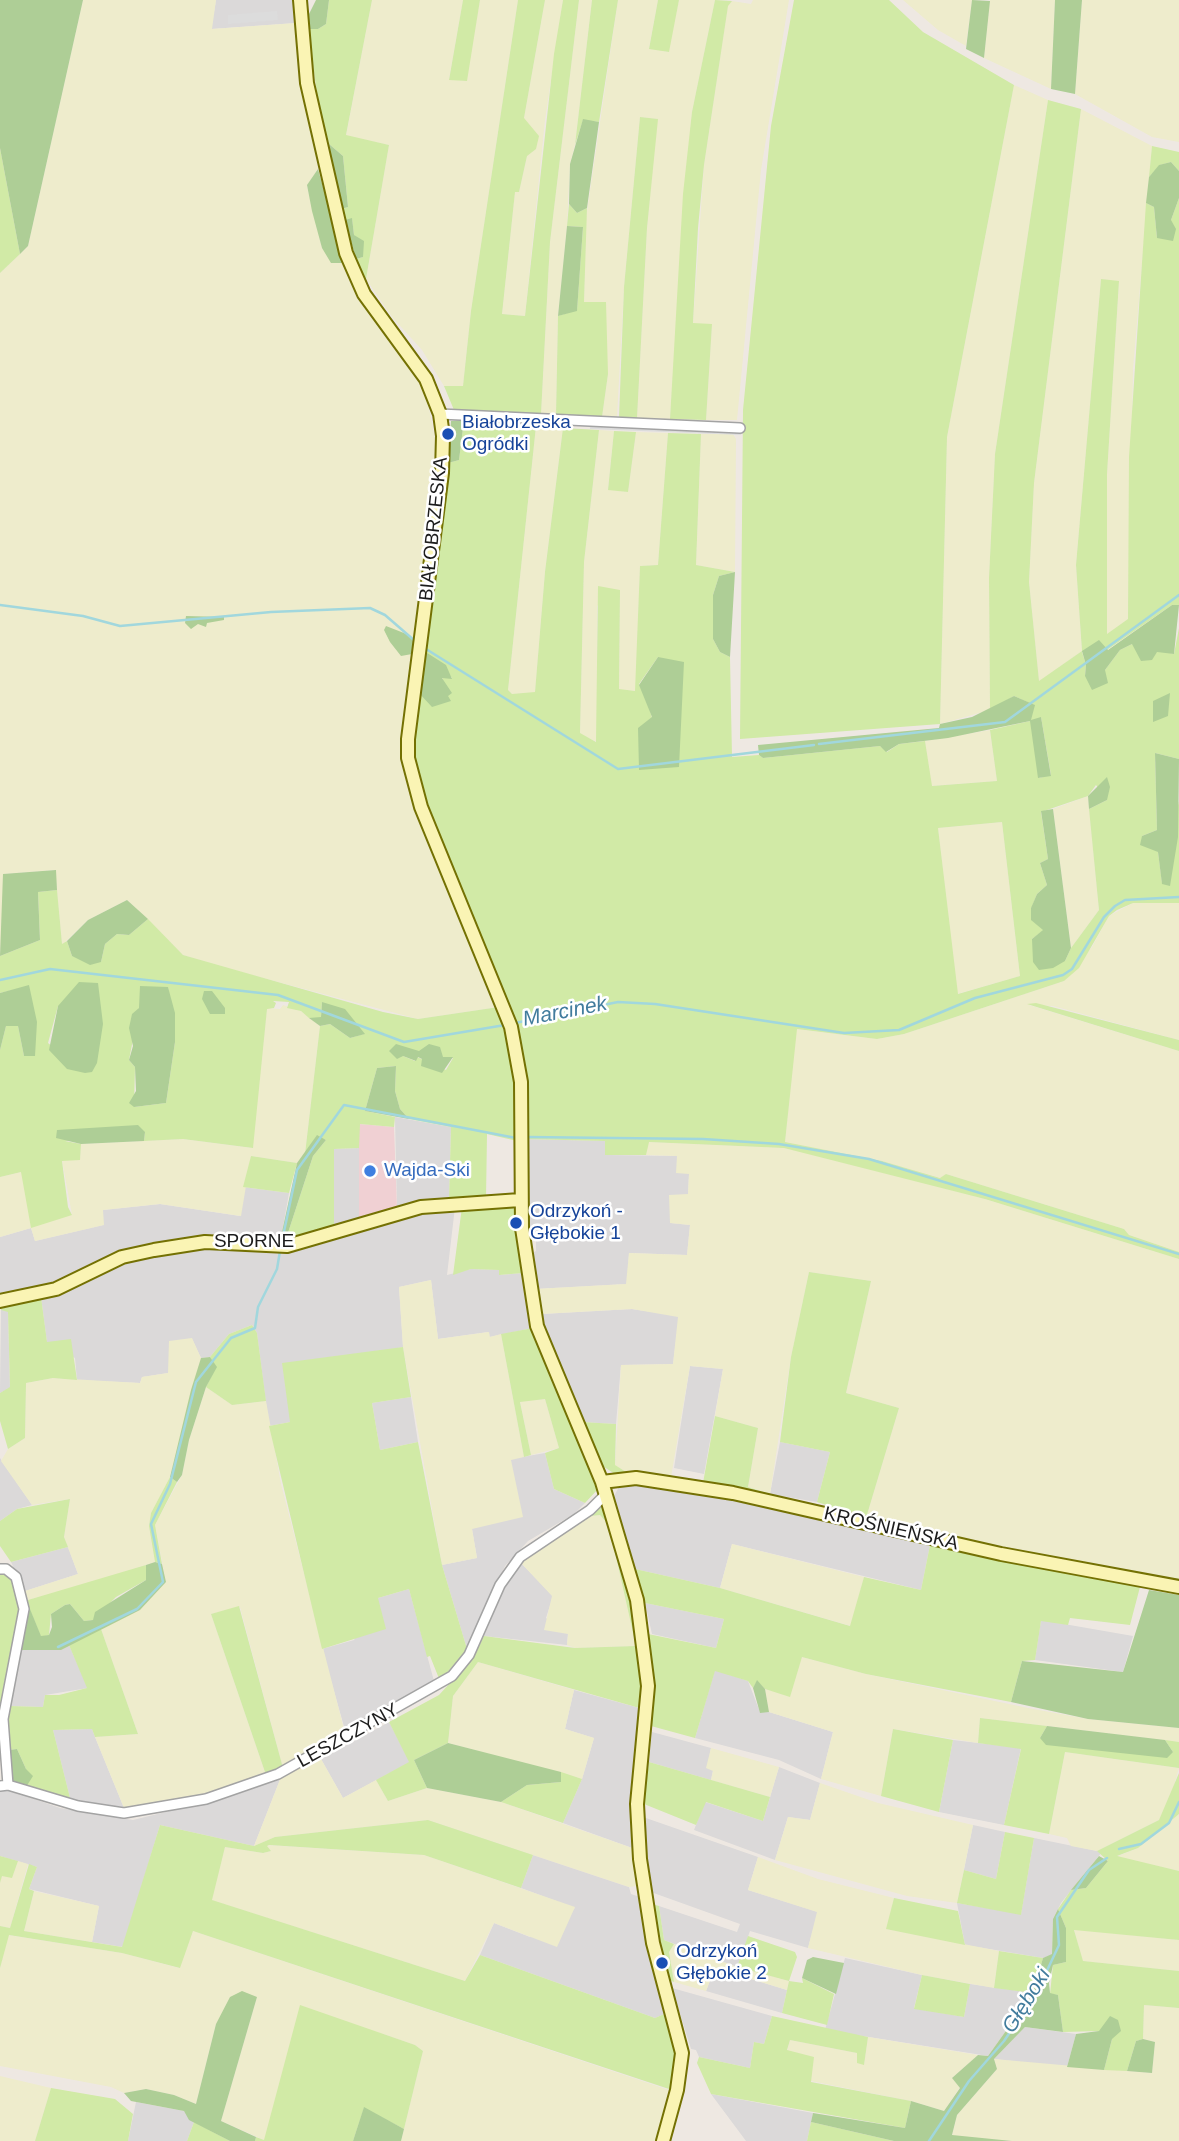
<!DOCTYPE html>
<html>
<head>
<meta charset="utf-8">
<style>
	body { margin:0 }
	canvas { display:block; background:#eee8e2 }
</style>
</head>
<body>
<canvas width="1179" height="2141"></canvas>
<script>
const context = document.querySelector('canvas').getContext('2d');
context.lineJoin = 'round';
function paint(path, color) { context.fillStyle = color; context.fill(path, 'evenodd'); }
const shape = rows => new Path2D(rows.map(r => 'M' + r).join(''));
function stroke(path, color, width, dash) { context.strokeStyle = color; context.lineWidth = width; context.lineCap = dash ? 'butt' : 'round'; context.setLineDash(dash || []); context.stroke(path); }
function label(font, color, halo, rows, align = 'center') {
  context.font = font + ' Helvetica,sans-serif'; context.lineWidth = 5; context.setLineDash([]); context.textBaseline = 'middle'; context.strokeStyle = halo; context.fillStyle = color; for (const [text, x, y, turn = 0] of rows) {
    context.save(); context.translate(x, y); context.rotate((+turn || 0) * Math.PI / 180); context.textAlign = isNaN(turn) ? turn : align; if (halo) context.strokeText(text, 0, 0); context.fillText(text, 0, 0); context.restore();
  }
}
paint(shape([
	[216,0,294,0,296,23,211,29],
	[395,1117,451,1127,449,1199,397,1210],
	[524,1139,605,1141,606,1155,677,1156,689,1174,688,1195,671,1223,690,1225,687,1255,629,1253,627,1284,535,1289,530,1255,536,1251,536,1237,529,1237],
	[359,1148,359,1220,334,1228,334,1149],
	[243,1187,289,1193,281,1238,198,1238,152,1244,113,1254,73,1277,43,1288,0,1297,0,1237,31,1228,35,1241,103,1225,103,1210,160,1204,240,1216],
	[455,1207,447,1275,471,1269,500,1270,500,1275,523,1273,533,1328,489,1337,488,1332,438,1339,431,1280,399,1287,403,1347,360,1355,290,1422,269,1426,257,1333,252,1325,229,1334,210,1357,201,1358,192,1339,168,1373,142,1377,140,1383,77,1380,75,1358,47,1342,41,1297,80,1284,118,1264,214,1247,304,1248,416,1214],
	[1,1308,8,1311,10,1388,0,1393],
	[632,1309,679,1316,673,1364,621,1365,616,1424,582,1422,546,1336,541,1314],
	[690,1366,723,1369,704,1474,674,1468],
	[411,1397,418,1442,380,1450,372,1403],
	[780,1442,830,1452,817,1502,770,1494],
	[545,1453,554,1489,585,1503,574,1514,528,1541,505,1566,467,1649,442,1565,477,1558,472,1529,511,1459],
	[0,1458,32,1505,17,1509,0,1521],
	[632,1483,706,1493,930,1545,921,1590,732,1544,720,1588,635,1569,614,1496,620,1485],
	[68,1547,78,1574,25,1591,11,1562],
	[521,1563,553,1596,546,1618,568,1634,567,1645,484,1636,507,1582],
	[409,1589,434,1681,345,1730,322,1649,354,1640,378,1598],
	[645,1603,724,1619,716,1648,652,1634],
	[1041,1620,1133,1636,1123,1672,1035,1660],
	[69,1645,88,1688,45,1695,43,1707,9,1706,20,1650,60,1650],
	[715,1670,748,1681,760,1712,769,1712,833,1732,821,1779,779,1760,695,1738],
	[574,1690,643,1709,635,1849,563,1823,582,1779,594,1738,565,1729],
	[389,1722,410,1762,343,1798,321,1759],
	[92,1729,95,1737,124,1808,71,1802,53,1730],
	[652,1732,711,1748,707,1768,713,1770,711,1780,649,1762],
	[953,1740,1021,1748,1004,1825,939,1812],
	[779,1767,820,1783,810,1820,788,1817,775,1860,694,1830,705,1802,763,1821],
	[281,1777,254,1846,160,1825,123,1947,92,1942,99,1906,29,1889,37,1867,0,1856,0,1791,3,1788,60,1808,133,1820,235,1795],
	[643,1817,758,1857,748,1890,818,1912,808,1948,750,1931,737,1967,664,1940,659,1906,737,1932,740,1924,648,1891],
	[973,1825,1005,1832,996,1879,964,1870],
	[1034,1838,1102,1852,1061,1903,1053,1919,1052,1955,1043,1958,965,1945,957,1903,1021,1914],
	[533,1855,629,1887,631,1894,640,1897,669,2012,655,2018,480,1955,494,1923,530,1937,575,1908,521,1888],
	[845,1958,922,1975,914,2008,964,2017,970,1984,1033,1993,988,2056,825,2030],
	[715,1968,787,1990,782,2013,706,1991],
	[672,1988,772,2016,764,2044,754,2042,750,2068,699,2057,696,2050,691,2049],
	[1025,2027,1076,2034,1067,2067,994,2059],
	[711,2094,813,2113,807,2141,746,2141],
	[136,2102,184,2111,194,2122,187,2141,128,2141]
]), '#dbd9d9');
paint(shape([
	[359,1124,394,1127,397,1210,359,1220]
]), '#f0d0d3');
paint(shape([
	[83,0,216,0,212,29,296,23,318,169,307,186,322,248,344,263,359,297,405,356,427,398,436,444,428,558,405,771,417,808,499,1007,418,1019,233,970,183,955,127,900,88,920,62,945,55,870,4,874,0,961,0,273,28,246],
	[372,0,463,0,449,79,466,81,480,0,518,0,471,311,463,386,444,386,422,350,392,317,366,279,389,145,346,136],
	[545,0,563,0,545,120,525,316,502,314,515,192,519,192,527,156,524,118],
	[579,0,592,0,575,145,570,164,567,226,558,316,556,415,541,414,550,242],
	[618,0,658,0,649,48,668,52,679,0,715,0,692,112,670,419,637,418,647,228,657,119,640,117,624,287,617,417,602,417,608,374,584,302,586,218],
	[753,0,789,0,761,170,737,420,706,420,712,324,693,324,704,165,728,5,732,1,751,4],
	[903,0,972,0,966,46,938,30],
	[990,0,1055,0,1051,89,984,58],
	[1082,0,1179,0,1179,142,1152,137,1075,94],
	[1014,85,1048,100,995,454,989,578,990,710,940,724,947,437],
	[1081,109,1152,146,1133,369,1128,620,1107,635,1107,474,1119,282,1101,279,1076,565,1082,651,1039,682,1029,582,1034,483],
	[1179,376,1179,583,1178,583,1177,513],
	[536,426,563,428,545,572,535,693,512,694,508,690],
	[599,430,614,431,608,489,628,492,636,432,668,433,658,565,640,566,636,691,619,690,620,590,597,606,597,742,580,734,584,562],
	[701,434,733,434,736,439,735,572,696,565],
	[990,730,997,781,931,786,925,741],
	[1088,796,1099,910,1071,948,1053,809],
	[1002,822,1020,976,957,994,938,828],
	[1133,903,1179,903,1179,1040,1053,1006,1029,1005,1179,1051,1179,1252,1129,1235,1124,1229,946,1174,941,1178,882,1161,785,1142,796,1029,877,1039,904,1034,1064,981,1092,947,1109,916],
	[283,1005,301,1011,320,1026,305,1154,297,1163,251,1156,241,1216,160,1204,103,1210,104,1225,35,1241,31,1228,0,1237,0,1177,21,1172,72,1215,62,1160,80,1159,81,1144,183,1139,252,1148,267,1008,280,1009],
	[648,1142,784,1148,835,1159,985,1199,1179,1259,1179,1583,866,1518,899,1408,846,1393,871,1281,809,1272,791,1357,770,1494,748,1487,758,1428,715,1416,723,1369,690,1366,671,1477,626,1472,615,1466,621,1365,673,1364,678,1317,632,1309,541,1314,535,1289,626,1284,629,1253,687,1255,690,1225,670,1223,669,1195,688,1194,689,1174,676,1173,677,1156,646,1155],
	[431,1280,438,1339,489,1332,490,1337,501,1334,524,1457,511,1460,523,1517,472,1529,477,1558,442,1565,403,1347,399,1287],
	[192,1338,201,1358,170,1477,151,1513,149,1526,155,1562,83,1586,28,1600,25,1591,78,1574,64,1537,70,1499,32,1505,1,1461,8,1449,25,1438,26,1383,53,1378,140,1383,142,1377,168,1373,169,1341],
	[206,1387,232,1405,266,1401,281,1484,345,1733,283,1768,240,1607,211,1614,266,1775,192,1797,124,1808,95,1737,138,1734,101,1629,140,1610,166,1582,155,1525,182,1475,189,1440],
	[545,1399,559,1448,531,1455,520,1401],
	[600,1515,609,1525,637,1646,575,1648,567,1645,568,1634,544,1630,552,1596,521,1563,591,1516],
	[732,1544,864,1577,851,1626,720,1588],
	[802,1657,866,1674,1028,1708,1088,1719,1179,1728,1179,1742,980,1718,978,1743,893,1729,881,1796,821,1779,833,1732,769,1712,765,1689,771,1691,798,1666],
	[478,1662,574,1690,565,1729,594,1738,582,1779,448,1743,453,1696],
	[711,1748,779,1767,770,1797,711,1780,713,1771,706,1768],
	[1065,1752,1179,1768,1167,1809,1159,1820,1097,1851,1071,1846,1067,1838,1049,1834],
	[321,1759,343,1798,376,1780,388,1801,427,1788,501,1802,635,1849,637,1886,629,1887,428,1820,275,1837,254,1846,281,1777],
	[820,1783,878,1803,973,1825,957,1903,907,1896,775,1860,788,1817,810,1820],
	[1179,1814,1179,1871,1116,1857,1138,1848],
	[266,1845,424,1855,575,1907,557,1947,494,1923,465,1981,211,1900,225,1847,263,1853,271,1851],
	[758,1857,818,1879,894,1898,887,1929,999,1951,994,1988,922,1975,808,1948,817,1912,748,1890],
	[18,1861,28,1864,10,1928,0,1926,0,1883,2,1875,12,1877],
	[34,1891,99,1906,92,1942,24,1931],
	[1074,1929,1179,1940,1179,1971,1082,1961],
	[193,1931,672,2091,657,2141,401,2141,423,2051,415,2045,383,2034,264,2140,221,2121,257,1997,216,2024,196,2104,174,2095,146,2089,124,2093,111,2087,0,2066,0,1968,8,1935,122,1953,179,1968],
	[674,1944,737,1967,789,1981,787,1990,715,1968,706,1991,674,1982,669,1952],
	[1144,2005,1179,2008,1179,2141,1012,2141,952,2136,957,2115,997,2069,994,2059,1152,2073,1155,2042,1143,2039],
	[868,2037,978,2055,952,2078,960,2087,944,2111,911,2101,811,2081,787,2051,790,2040,857,2053,864,2065],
	[0,2076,51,2088,35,2141,0,2141]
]), '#eeeccc');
paint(shape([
	[329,0,372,0,346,135,389,145,366,279,360,274,356,259,363,257,354,235,352,219,345,220,341,209,348,207,343,156,329,144,319,108,308,29,318,29,326,24],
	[463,0,480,0,467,81,449,80],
	[518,0,545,0,524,118,539,136,536,149,527,156,519,192,515,192,502,314,525,316,554,54,563,0,579,0,550,242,541,414,454,410,444,386,463,386,471,311],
	[592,0,618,0,599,122,583,120,575,145],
	[658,0,679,0,669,52,649,49],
	[715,0,732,1,728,6,704,165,698,228,693,323,712,324,706,420,670,419,683,194,692,112],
	[794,0,889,0,923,32,1014,85,947,437,940,724,740,739,743,410,771,126],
	[1048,100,1081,109,1034,483,1029,582,1039,681,1082,651,1076,565,1101,279,1119,281,1107,474,1107,634,1128,619,1129,457,1146,203,1154,207,1157,238,1171,220,1179,198,1179,605,1172,605,1107,650,1082,652,1086,665,1085,676,1105,670,1120,650,1132,644,1174,654,1179,628,1179,759,1155,753,1157,830,1142,836,1158,852,1162,883,1179,801,1179,903,1133,903,1117,910,1109,916,1079,968,1064,981,904,1034,877,1039,797,1029,785,1142,882,1161,940,1178,946,1174,1124,1229,1129,1235,1179,1252,1179,1259,985,1199,784,1148,649,1142,646,1155,605,1155,605,1141,524,1139,526,1072,517,1032,422,798,411,759,419,693,448,696,442,677,452,678,424,651,448,463,459,460,464,420,536,426,508,690,512,694,535,692,545,572,563,428,599,430,584,562,580,733,596,742,598,586,620,590,619,689,635,691,640,566,658,565,668,433,701,434,696,565,735,572,719,576,713,595,713,639,720,652,730,657,732,757,759,755,763,758,880,746,887,752,899,744,925,741,932,786,997,781,990,730,1030,721,1034,705,1014,696,990,710,989,578,995,454],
	[658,657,666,768,647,700,639,684],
	[1041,717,1051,775,1039,778],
	[1096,785,1107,800,1089,809,1099,910,1071,948,1065,961,1032,939,1044,930,1032,920,1031,909,1037,894,1047,885,1040,863,1048,859,1041,812,1088,796],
	[1002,822,1020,976,958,994,938,828],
	[640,117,658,119,647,228,637,418,619,418,624,287],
	[1152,146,1179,152,1179,171,1171,162,1160,165,1149,177],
	[0,148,20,254,0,273],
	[569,204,577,213,587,208,584,302,606,302,608,374,602,417,556,415,558,316,577,310,583,227,567,226],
	[614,431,636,432,628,492,608,490],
	[57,890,62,944,67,941,72,956,101,962,105,944,117,934,129,935,148,919,183,955,383,1012,418,1019,499,1007,513,1062,517,1141,487,1134,486,1199,449,1199,451,1127,409,1119,400,1109,395,1091,396,1066,377,1068,365,1111,395,1117,394,1127,360,1124,359,1148,334,1149,334,1228,285,1242,313,1156,326,1140,317,1136,305,1154,320,1026,330,1024,350,1038,364,1034,322,1002,321,1018,309,1018,301,1011,287,1008,289,1002,273,1001,276,1003,274,1008,267,1009,253,1148,183,1139,144,1141,145,1132,65,1141,81,1144,80,1160,62,1161,68,1207,72,1215,31,1228,21,1172,0,1177,0,1050,6,1026,18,1026,24,1056,29,986,0,993,0,956,40,940,38,892],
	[168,987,175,1042,166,1103,134,1107,135,1067,129,1060,139,1008,156,988],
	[58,1006,85,1073,48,1043],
	[419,1051,443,1057,453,1058,446,1070,417,1057,415,1061,403,1056],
	[1036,1003,1179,1040,1179,1051,1027,1004],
	[251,1156,297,1163,289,1193,243,1187],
	[507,1204,517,1211,523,1273,499,1275,499,1270,471,1269,453,1275,462,1207],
	[809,1272,871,1281,846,1393,899,1408,866,1518,817,1502,830,1452,780,1442,791,1357],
	[41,1297,47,1342,71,1339,77,1380,53,1378,26,1383,25,1438,8,1449,0,1421,0,1393,10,1387,8,1312,1,1310,1,1308],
	[252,1325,257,1333,266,1401,232,1405,206,1387,216,1367,210,1357,229,1334],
	[533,1328,549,1375,598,1489,585,1503,554,1489,545,1453,559,1448,545,1399,520,1402,531,1455,524,1457,501,1334],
	[403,1347,411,1397,372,1403,380,1450,418,1442,442,1565,467,1649,440,1681,430,1656,427,1657,409,1589,378,1598,386,1629,322,1649,269,1426,290,1422,282,1363],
	[715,1416,758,1428,748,1487,770,1494,769,1496,703,1483],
	[582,1422,616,1424,615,1465,626,1472,615,1474,601,1465],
	[170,1477,177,1482,155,1525,162,1564,155,1562,149,1526,151,1513],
	[70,1499,64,1537,68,1547,11,1562,0,1546,0,1521,17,1509],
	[604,1502,633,1606,642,1665,643,1709,478,1662,453,1696,448,1743,414,1760,427,1788,388,1801,376,1780,409,1762,389,1722,439,1695,473,1658,484,1636,575,1648,636,1646,609,1525,600,1515,591,1516],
	[930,1545,1140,1587,1130,1625,1070,1618,1068,1625,1041,1621,1035,1660,1022,1661,1011,1702,866,1674,802,1657,790,1697,765,1689,757,1681,753,1688,748,1681,715,1671,695,1738,651,1726,652,1669,648,1634,716,1648,724,1619,645,1603,635,1569,720,1588,850,1626,864,1577,921,1590],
	[146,1565,146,1580,116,1597,93,1620,84,1621,70,1604,65,1605,51,1614,49,1635,41,1637,30,1610,27,1610,28,1600],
	[0,1573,13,1579,21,1608,3,1688,0,1726],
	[239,1606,283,1768,266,1775,211,1614],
	[101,1629,138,1734,95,1737,92,1729,53,1730,71,1802,26,1787,26,1769,17,1749,9,1750,7,1716,9,1706,43,1707,45,1695,59,1695,87,1688,69,1645],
	[980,1718,1047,1726,1040,1738,1173,1752,1165,1740,1179,1742,1179,1768,1065,1752,1049,1834,1004,1825,1021,1749,978,1743],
	[893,1729,953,1740,939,1812,881,1796],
	[649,1762,770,1797,763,1821,706,1802,696,1825,644,1804],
	[561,1772,582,1779,563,1823,501,1802,527,1785,561,1782],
	[1179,1773,1179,1814,1138,1848,1117,1856,1179,1871,1179,1940,1074,1930,1083,1961,1179,1971,1179,2008,1144,2005,1143,2039,1136,2041,1127,2071,1104,2070,1112,2039,1100,2031,1063,2032,1058,1995,1050,1994,1053,1965,1066,1962,1066,1928,1058,1909,1071,1890,1086,1888,1108,1861,1097,1851,1159,1820],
	[428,1820,533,1855,521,1888,424,1855,269,1845,267,1846,271,1851,263,1853,225,1847,212,1900,465,1981,480,1955,655,2018,669,2012,677,2053,672,2090,193,1931,180,1968,122,1953,9,1935,0,1968,0,1926,10,1928,29,1864,37,1867,29,1889,34,1891,24,1931,122,1947,160,1825,254,1846,275,1837],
	[1005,1832,1034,1838,1021,1915,957,1903,964,1870,996,1879],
	[0,1856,18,1861,12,1878,2,1876,0,1883],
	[894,1898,958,1911,965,1945,886,1929],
	[652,1904,659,1906,664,1940,674,1944,669,1952,674,1982,667,1979,661,1959],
	[748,1936,795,1952,797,1957,789,1981,803,1983,802,1978,834,1994,827,2025,782,2013,789,1981,737,1967],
	[999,1951,1043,1958,1033,1993,994,1988],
	[922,1975,970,1984,964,2017,914,2009],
	[300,2005,415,2045,423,2051,404,2129,364,2108,353,2141,255,2141,256,2137,264,2140],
	[772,2016,868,2037,864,2065,857,2063,857,2053,790,2040,787,2050,814,2057,811,2082,911,2101,905,2128,711,2094,697,2063,699,2057,750,2068,754,2042,764,2044],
	[51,2088,115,2099,133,2114,128,2141,35,2141],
	[194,2122,230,2141,187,2141],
	[811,2122,894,2141,807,2141]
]), '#d1eaa6');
paint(shape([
	[0,0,83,0,28,246,20,254,0,148],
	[316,0,329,0,326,24,318,29,308,29,308,16],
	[972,0,990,1,984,58,966,49],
	[1055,0,1082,0,1075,94,1051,89],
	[583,119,599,122,587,208,577,213,569,204,570,164],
	[329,144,343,156,348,207,341,209,333,177],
	[1171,162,1179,171,1179,198,1171,220,1176,229,1173,241,1157,238,1154,207,1146,203,1149,177,1159,165],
	[318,169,344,263,331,263,322,248,312,211,307,185],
	[352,218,354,235,364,241,363,257,356,259,345,220],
	[567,226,583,227,577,311,558,316],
	[464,420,459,460,448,463,451,421],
	[735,572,730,657,720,652,713,639,713,595,719,576],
	[1172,605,1179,605,1174,654,1157,652,1152,660,1141,661,1132,644,1120,650,1105,670,1108,683,1092,690,1085,676,1086,665,1082,651,1099,640,1108,650],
	[186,616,224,617,224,620,207,623,206,627,198,624,191,629,185,623],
	[386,626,409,635,416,642,412,654,401,656,390,642,384,630],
	[424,651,446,665,452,679,442,678,452,693,448,696,451,701,432,707,419,693],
	[658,657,684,662,679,767,639,770,638,728,652,717,639,685],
	[1170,693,1168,716,1153,722,1153,701],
	[1014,696,1035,705,1031,720,1041,717,1051,776,1038,778,1030,721,948,738,899,744,886,752,880,746,763,758,759,755,758,745,939,728,940,724,972,717],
	[1155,753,1179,759,1178,837,1170,886,1162,884,1158,852,1140,845,1142,836,1157,830],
	[1107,777,1110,787,1107,800,1089,809,1088,796],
	[1053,809,1071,948,1065,961,1053,968,1039,970,1033,962,1032,939,1043,930,1031,920,1031,908,1037,894,1047,885,1040,863,1048,859,1041,811],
	[56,870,57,890,38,892,40,940,0,956,3,874],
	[127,900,148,919,129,935,117,934,105,944,101,962,90,965,72,956,67,941,88,920],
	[79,982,98,983,103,1024,97,1063,92,1072,85,1073,67,1069,49,1050,58,1006],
	[29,985,37,1022,35,1056,24,1056,18,1026,6,1026,0,1050,0,993],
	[140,986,168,987,175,1013,175,1042,166,1103,134,1107,129,1103,136,1091,135,1067,129,1060,133,1046,129,1028,132,1014,139,1008],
	[204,991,212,991,225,1008,225,1014,210,1014,202,999],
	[322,1002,345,1009,365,1034,350,1038,330,1024,320,1026,309,1018,321,1017],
	[396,1044,419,1051,429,1044,440,1047,443,1057,453,1057,442,1073,421,1066,422,1059,418,1057,416,1061,403,1056,397,1059,389,1051],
	[396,1066,395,1091,400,1109,409,1119,365,1111,377,1068],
	[138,1125,145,1132,144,1141,81,1144,56,1138,57,1130],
	[317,1135,326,1140,313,1156,285,1242,280,1241,297,1163],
	[210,1357,217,1367,206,1387,189,1440,182,1475,177,1482,170,1477,191,1390,201,1358],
	[155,1562,162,1564,166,1582,140,1610,61,1650,20,1650,27,1610,30,1609,41,1636,49,1635,52,1627,51,1614,65,1605,70,1604,84,1621,93,1620,95,1612,146,1580,146,1565],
	[1149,1590,1179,1595,1179,1728,1088,1719,1011,1702,1022,1661,1123,1672],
	[757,1680,765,1689,769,1712,760,1713,753,1688],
	[1047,1726,1165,1740,1173,1752,1167,1758,1046,1745,1040,1738],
	[448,1743,561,1772,561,1782,527,1785,501,1802,427,1788,414,1760],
	[17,1749,26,1769,33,1776,26,1787,12,1781,9,1750],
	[1099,1856,1108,1861,1086,1888,1071,1890],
	[1058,1909,1066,1928,1066,1962,1053,1965,1049,1983,1050,1993,1058,1995,1063,2032,1025,2027,994,2059,997,2069,957,2115,952,2135,1012,2141,894,2141,811,2122,813,2113,905,2128,911,2101,944,2111,960,2088,952,2078,978,2055,988,2056,1033,1993,1043,1958,1052,1954,1053,1919],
	[813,1957,844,1963,836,1994,802,1978,807,1960],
	[242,1991,257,1997,221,2121,256,2137,255,2141,230,2141,189,2120,184,2111,131,2101,124,2093,146,2089,174,2095,196,2104,216,2024,230,1997],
	[1110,2016,1118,2020,1121,2031,1112,2039,1104,2070,1067,2067,1076,2034,1099,2031],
	[1143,2039,1155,2042,1152,2073,1127,2071,1136,2041],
	[364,2107,404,2129,401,2141,353,2141]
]), '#aece96');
paint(shape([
	[277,11,278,20,228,24,228,15],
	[589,422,740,428,741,435,590,429]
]), '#dcdcdc');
stroke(shape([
	[0,605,83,616,120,626,271,612,370,608,385,615,415,641],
	[426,649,618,769,814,745],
	[819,744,1005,722,1179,595],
	[0,980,50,969,278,995,404,1042,505,1025],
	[515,1023,618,1002,655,1004,844,1033,899,1030,975,998,1063,975,1072,969,1104,917,1115,906,1125,900,1179,897],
	[526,1137,703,1139,779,1144,869,1159,1179,1254],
	[282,1241,297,1170,344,1105,516,1138],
	[58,1647,137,1609,163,1582,151,1524,170,1484,196,1382,231,1338,255,1328,258,1307,277,1269,280,1251],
	[1119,1849,1141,1844,1169,1823,1179,1802],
	[929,2141,969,2081,1004,2041,1036,1994,1059,1945,1057,1917,1089,1870,1107,1858]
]), '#a1d7dd', 2.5);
const street = shape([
	[440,414,740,428],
	[0,1569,6,1569,16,1577,24,1609,3,1719,8,1785],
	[0,1786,8,1785,78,1806,124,1813,206,1799,278,1774,452,1676,469,1655,500,1585,520,1557,590,1510,606,1494]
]);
const secondary = shape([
	[300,0,307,83,346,253,364,294,426,379,440,414,443,436,442,473,408,739,408,758,421,807,511,1027,521,1082,522,1228,537,1326,602,1482,637,1600,648,1686,637,1804,640,1859,653,1943,682,2053,677,2090,663,2141],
	[0,1301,56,1289,122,1257,154,1250,205,1242,287,1246,421,1207,520,1200],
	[602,1482,636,1478,733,1493,1001,1554,1179,1587]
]);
stroke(street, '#a3a3a3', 12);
stroke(secondary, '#747103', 16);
stroke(street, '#fff', 9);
stroke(secondary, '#faf4b4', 12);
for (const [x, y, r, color] of [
	[448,434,7,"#1a4fb4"],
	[370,1171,7,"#3f7fe0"],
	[516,1223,7,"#1a4fb4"],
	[662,1963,7,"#1a4fb4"]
]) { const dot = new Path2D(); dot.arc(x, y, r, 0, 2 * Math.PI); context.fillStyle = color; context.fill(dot); stroke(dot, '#fff', 2.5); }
label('19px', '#164399', '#fff', [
	["Białobrzeska",462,423],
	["Ogródki",462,445],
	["Odrzykoń -",530,1212],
	["Głębokie 1",530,1234],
	["Odrzykoń",676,1952],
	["Głębokie 2",676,1974]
], 'left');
label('19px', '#1c1c1c', '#fff', [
	["BIAŁOBRZESKA",434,529,-84],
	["SPORNE",254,1242],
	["KROŚNIEŃSKA",891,1529,13],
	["LESZCZYNY",348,1736,-29]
]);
label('19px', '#366cbe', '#fff', [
	["Wajda-Ski",384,1171]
], 'left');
label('italic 21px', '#427c9d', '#fff', [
	["Marcinek",565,1012,-11],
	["Głęboki",1027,2001,-58]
]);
</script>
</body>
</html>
